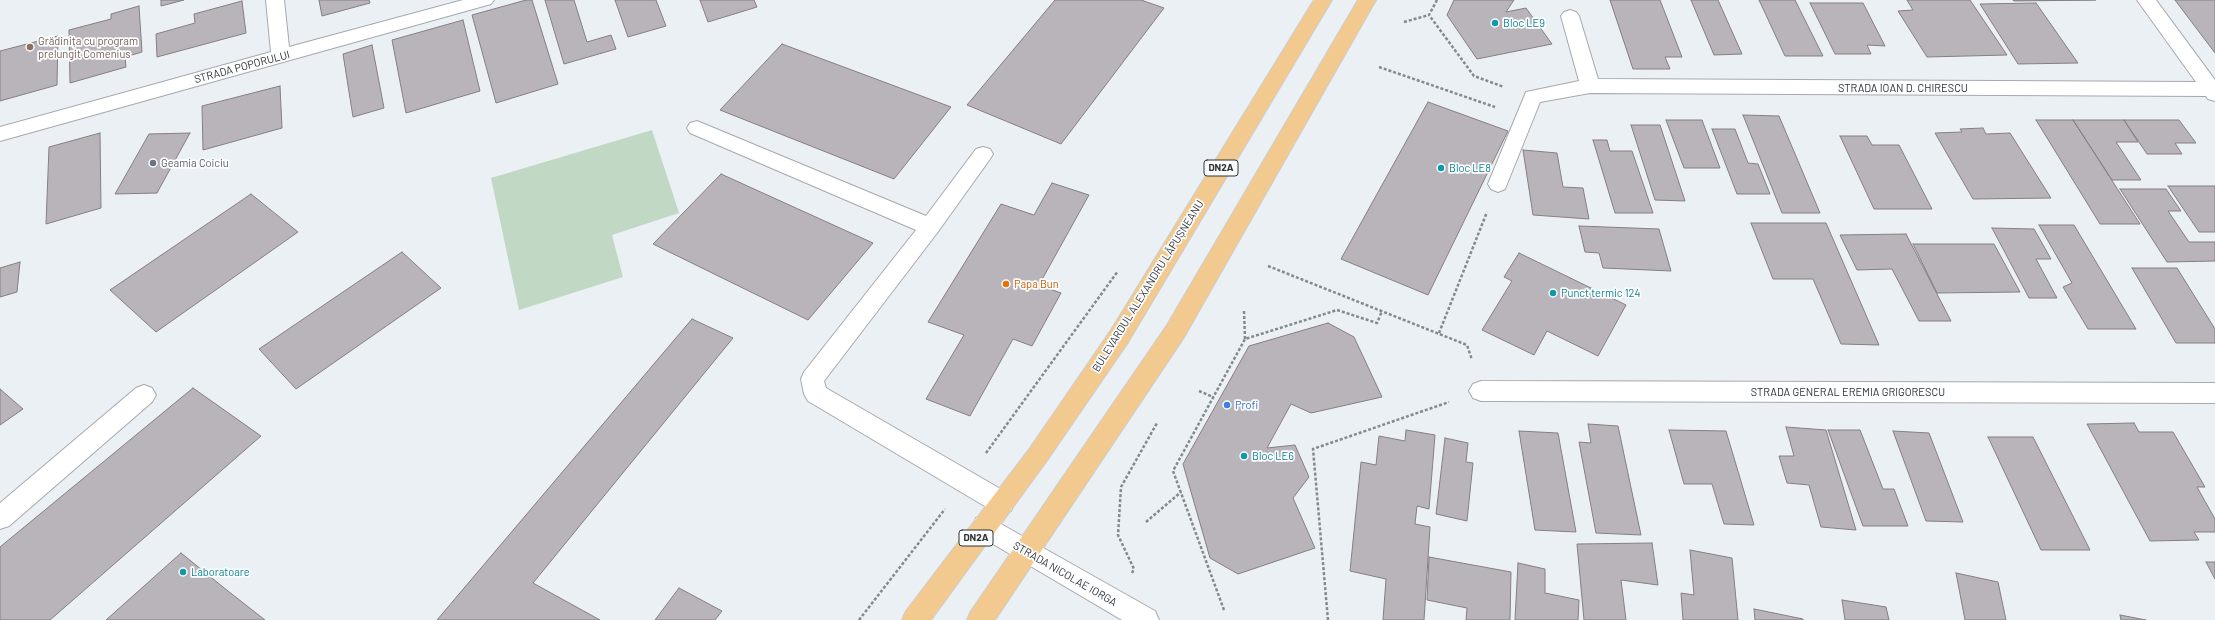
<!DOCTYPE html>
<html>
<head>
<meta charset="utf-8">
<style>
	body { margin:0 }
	canvas { display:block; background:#ebf0f5 }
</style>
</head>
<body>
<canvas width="2215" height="620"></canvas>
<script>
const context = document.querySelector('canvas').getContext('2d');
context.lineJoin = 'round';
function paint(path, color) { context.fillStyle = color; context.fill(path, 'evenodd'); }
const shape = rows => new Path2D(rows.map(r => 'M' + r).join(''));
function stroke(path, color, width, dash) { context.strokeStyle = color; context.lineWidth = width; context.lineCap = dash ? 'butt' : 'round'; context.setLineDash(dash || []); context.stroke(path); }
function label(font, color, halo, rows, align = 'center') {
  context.font = font + ' Barlow,sans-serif'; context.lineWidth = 3.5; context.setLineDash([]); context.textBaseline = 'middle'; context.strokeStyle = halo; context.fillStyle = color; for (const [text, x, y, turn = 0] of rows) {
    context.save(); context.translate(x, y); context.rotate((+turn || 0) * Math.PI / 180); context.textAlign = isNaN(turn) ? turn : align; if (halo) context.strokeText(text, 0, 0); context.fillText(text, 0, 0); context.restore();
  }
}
paint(shape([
	[652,130,679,213,612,235,623,277,519,310,491,178]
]), '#c1d8c4');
const building = shape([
	[161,0,184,0,161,6,161,0],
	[319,0,369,0,370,3,322,16,319,0],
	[526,0,532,0,558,84,496,103,472,15,526,0],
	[545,0,574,0,587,42,611,35,616,49,564,64,545,0],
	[615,0,656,0,666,26,628,37,615,0],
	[700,0,754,0,757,7,708,22,700,0],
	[1055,0,1141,0,1164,8,1061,144,967,105,1055,0],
	[1454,0,1514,0,1506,12,1526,8,1552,44,1477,59,1447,15,1454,0],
	[1610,0,1660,0,1682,57,1665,57,1670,69,1633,69,1610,0],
	[1691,0,1718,0,1742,54,1714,55,1691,0],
	[1759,0,1795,0,1823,56,1785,56,1759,0],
	[1907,0,1970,0,2007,55,1927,57,1898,11,1913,10,1907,0],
	[2013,0,2096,0,2014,1,2013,0],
	[2175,0,2215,0,2215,53,2175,0],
	[242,1,246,33,157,57,156,34,195,23,194,14,242,1],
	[1810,3,1863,3,1885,46,1867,45,1871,54,1835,54,1810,3],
	[2036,3,2078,63,2018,64,1980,4,2036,3],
	[139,6,142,52,125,57,126,67,70,83,69,30,111,19,111,14,139,6],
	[463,20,480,91,406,113,392,40,463,20],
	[58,36,57,85,0,101,0,51,58,36],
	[782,44,951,107,894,179,720,110,782,44],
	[372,45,384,108,353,117,343,54,372,45],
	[280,86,282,128,203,150,202,106,280,86],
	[1428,102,1508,131,1428,295,1341,259,1428,102],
	[1743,115,1779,116,1820,213,1782,213,1743,115],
	[1666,120,1702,120,1720,168,1684,168,1666,120],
	[2036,120,2073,120,2140,224,2100,224,2036,120],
	[2073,120,2124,120,2138,142,2116,142,2141,180,2112,180,2073,120],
	[2124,120,2179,120,2196,143,2175,143,2182,154,2147,154,2124,120],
	[1631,125,1660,125,1685,201,1655,200,1631,125],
	[1983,128,1986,134,2010,133,2051,198,1973,199,1935,133,1962,132,1960,129,1983,128],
	[1712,129,1735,129,1748,163,1758,164,1770,194,1737,194,1712,129],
	[100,133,101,208,46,224,49,147,100,133],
	[190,133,157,193,115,194,149,134,190,133],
	[1840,136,1867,136,1872,145,1899,145,1932,209,1874,209,1840,136],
	[1593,140,1607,140,1610,151,1632,151,1653,213,1615,213,1593,140],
	[1523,150,1557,153,1563,187,1583,188,1589,219,1533,215,1523,150],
	[721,174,873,243,808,320,653,244,721,174],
	[1052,183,1089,195,1039,285,1061,293,1032,346,1013,339,970,416,926,399,964,335,928,322,1001,204,1034,215,1052,183],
	[2168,186,2215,186,2215,232,2199,232,2168,186],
	[2120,189,2166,189,2181,211,2168,211,2189,242,2215,242,2215,261,2167,262,2120,189],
	[251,194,298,232,156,332,110,290,251,194],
	[1751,223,1826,223,1879,345,1841,344,1813,279,1773,279,1751,223],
	[2039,225,2074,225,2136,329,2088,329,2063,287,2072,283,2039,225],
	[1579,226,1659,229,1671,271,1603,268,1599,253,1585,252,1579,226],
	[1992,228,2034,229,2051,259,2036,259,2057,298,2029,298,1992,228],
	[1906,234,1951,321,1919,321,1892,269,1857,270,1840,235,1906,234],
	[1913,244,1994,244,2020,292,1937,293,1913,244],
	[402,252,441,288,296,389,259,349,402,252],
	[1519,253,1626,305,1598,356,1547,331,1534,355,1482,330,1512,281,1504,277,1519,253],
	[20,262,17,292,0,297,0,268,20,262],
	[2132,268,2177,268,2215,329,2215,343,2176,343,2132,268],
	[692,319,733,338,533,583,600,620,437,620,692,319],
	[1328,323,1354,337,1382,397,1311,413,1291,404,1267,448,1295,445,1309,477,1293,498,1315,548,1238,574,1210,558,1183,464,1249,346,1328,323],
	[193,388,261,436,50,620,0,620,0,547,193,388],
	[0,389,23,409,0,425,0,389],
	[2134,423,2139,432,2173,432,2205,487,2197,487,2215,519,2215,532,2194,532,2199,540,2150,541,2087,424,2134,423],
	[1588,424,1618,426,1641,535,1596,533,1579,442,1591,443,1588,424],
	[1786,427,1826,430,1856,530,1821,527,1809,485,1787,483,1779,456,1794,456,1786,427],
	[1406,430,1435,435,1429,509,1417,506,1415,524,1430,527,1424,620,1383,620,1386,579,1350,571,1361,462,1376,465,1379,436,1405,441,1406,430],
	[1669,430,1726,431,1754,525,1724,524,1712,484,1684,484,1669,430],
	[1828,430,1860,430,1883,489,1894,489,1908,526,1863,526,1828,430],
	[1519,431,1558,433,1576,532,1535,530,1519,431],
	[1893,431,1929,433,1963,522,1926,521,1893,431],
	[1988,437,2033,437,2090,550,2041,550,1988,437],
	[1445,438,1468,443,1466,462,1473,463,1467,521,1436,514,1445,438],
	[1652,543,1658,585,1621,580,1626,620,1584,620,1577,544,1652,543],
	[1690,550,1732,558,1738,620,1683,620,1681,593,1694,595,1690,550],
	[181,553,228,591,265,620,106,620,181,553],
	[1429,557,1511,572,1510,620,1466,620,1467,608,1427,600,1429,557],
	[2206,562,2215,562,2215,579,2206,562],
	[1518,563,1545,569,1545,593,1579,600,1578,620,1515,620,1518,563],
	[1956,573,1998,582,2006,620,1965,620,1956,573],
	[679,588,722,611,715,620,655,620,679,588],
	[1842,600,1886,607,1889,620,1845,620,1842,600],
	[1754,609,1803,619,1803,620,1755,620,1754,609],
	[2120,615,2146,620,2121,620,2120,615]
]);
paint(building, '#b9b4b9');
stroke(building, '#847f84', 1);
const minor = shape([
	[266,0,284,0,289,47,463,0,494,0,491,4,0,141,0,127,271,52,266,0],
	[2137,0,2156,0,2215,80,2215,101,2208,99,2206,96,1590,93,1540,102,1505,189,1498,192,1491,189,1488,184,1526,92,1579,81,1561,16,1564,12,1570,10,1576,12,1579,16,1598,79,2196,82,2137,0],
	[697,121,926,216,976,149,983,147,990,149,993,154,990,159,937,233,824,381,826,388,1011,495,1014,503,1011,511,1002,514,993,511,808,401,804,394,801,379,804,372,916,230,690,133,687,128,690,123,697,121],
	[1481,381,2215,383,2215,403,1481,401,1473,398,1469,391,1473,384,1481,381],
	[144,385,152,388,156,395,152,402,9,526,0,529,0,503,136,388,144,385],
	[985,515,1155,611,1159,620,1122,620,976,534,973,526,976,518,985,515]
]);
const major = shape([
	[1314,0,1332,0,1127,344,1046,462,931,620,902,620,906,611,1030,448,1111,330,1314,0],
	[1358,0,1376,0,1183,339,995,620,967,620,971,611,1167,325,1358,0]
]);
stroke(minor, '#a5a9af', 2);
stroke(major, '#cececf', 2);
stroke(shape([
	[1437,0,1429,15,1474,76,1504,87],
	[1404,22,1429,15],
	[1379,67,1495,107],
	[1268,266,1467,345,1472,360],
	[1244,311,1245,339],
	[1439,333,1487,212],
	[1199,391,1213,397],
	[986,453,1118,271],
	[1146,522,1181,492],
	[1132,573,1134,569,1118,535,1121,487,1157,423],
	[1224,610,1173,471,1245,339,1337,310,1377,323,1382,311],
	[859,620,945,509],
	[1328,620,1313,449,1449,402]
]), '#85898c', 2.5, [3, 2]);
paint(minor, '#fff');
paint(major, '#f2c98f');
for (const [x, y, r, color] of [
	[1495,23,4,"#0f9aa8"],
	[30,47,4,"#8d6e63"],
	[153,163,4,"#6b7280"],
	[1441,168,4,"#0f9aa8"],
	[1006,284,4,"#e8710a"],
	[1553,293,4,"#0f9aa8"],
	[1227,405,4,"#3f7fe0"],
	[1244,456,4,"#0f9aa8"],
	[183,572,4,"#0f9aa8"]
]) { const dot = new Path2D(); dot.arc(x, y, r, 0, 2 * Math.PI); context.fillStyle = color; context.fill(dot); stroke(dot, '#fbfdff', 1.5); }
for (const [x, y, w] of [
	[1221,168,34],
	[976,538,34]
]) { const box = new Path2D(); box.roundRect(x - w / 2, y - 8, w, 16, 3); context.fillStyle = '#fbfdff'; context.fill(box); stroke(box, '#313335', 1); }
label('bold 10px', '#313335', null, [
	["DN2A",1221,168],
	["DN2A",976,538]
]);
label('11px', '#0d838f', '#fbfdff', [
	["Bloc LE9",1503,23],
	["Bloc LE8",1449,168],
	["Punct termic 124",1561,293],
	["Bloc LE6",1252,456],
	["Laboratoare",191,572]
], 'left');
label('11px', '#785e54', '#fbfdff', [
	["Grădinița cu program",38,41],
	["prelungit Comenius",38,54]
], 'left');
label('11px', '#313335', '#fbfdff', [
	["STRADA POPORULUI",242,67,-15],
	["STRADA IOAN D. CHIRESCU",1903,88],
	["BULEVARDUL ALEXANDRU LĂPUȘNEANU",1148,286,-58],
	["STRADA GENERAL EREMIA GRIGORESCU",1848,392],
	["STRADA NICOLAE IORGA",1065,574,30]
]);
label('11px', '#5b616d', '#fbfdff', [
	["Geamia Coiciu",161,163]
], 'left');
label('11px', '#c56008', '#fbfdff', [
	["Papa Bun",1014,284]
], 'left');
label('11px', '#366cbe', '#fbfdff', [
	["Profi",1235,405]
], 'left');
</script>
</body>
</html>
